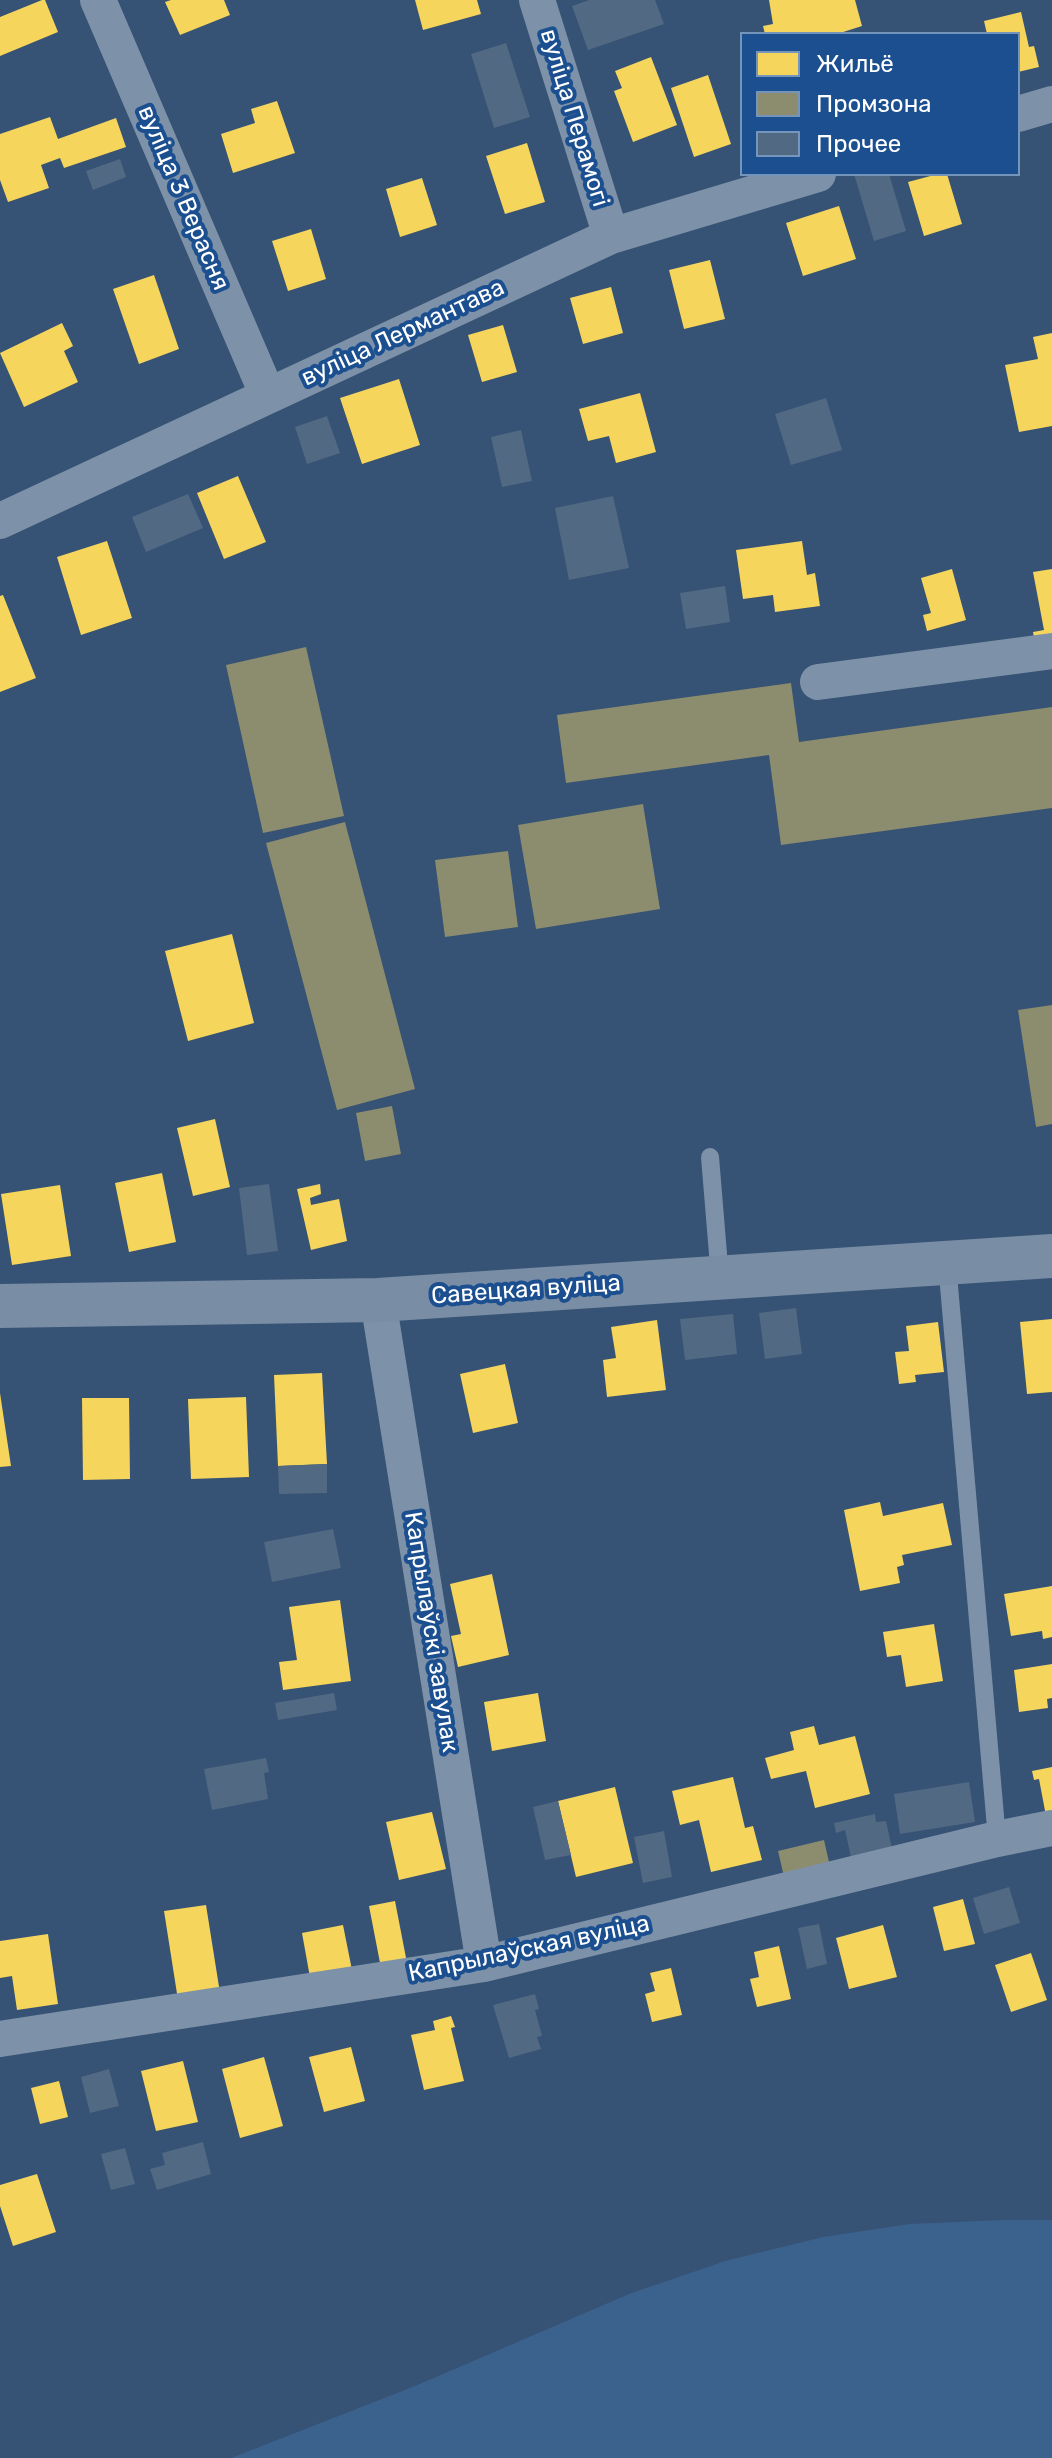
<!DOCTYPE html>
<html>
<head>
<meta charset="utf-8">
<style>
	body { margin:0 }
	#map { position:relative; width:1052px; height:2458px; overflow:hidden; background:#365274; font-family:Rubik,sans-serif }
	canvas { display:block }
	.legend { position:absolute; left:740px; top:32px; width:280px; height:144px; box-sizing:border-box; background:#1b4f8f; border:2px solid #7695bc; margin:0; padding:10px 14px; list-style:none; font-size:24px; color:#fff }
	.legend li { display:flex; align-items:center; gap:16px; height:40px }
	.legend b { width:40px; border:2px solid #7695bc }
</style>
</head>
<body>
<div id="map">
<canvas width="1052" height="2458"></canvas>
<ul class="legend">
<li><b style="height:22px;background:#f6d55c"></b>Жильё</li>
<li><b style="height:22px;background:#8c8c6e"></b>Промзона</li>
<li><b style="height:22px;background:#526984"></b>Прочее</li>
</ul>
</div>
<script>
const context = document.querySelector('canvas').getContext('2d');
context.lineJoin = 'round';
function paint(path, color) { context.fillStyle = color; context.fill(path, 'evenodd'); }
const shape = rows => new Path2D(rows.map(r => 'M' + r).join(''));
function stroke(path, color, width, dash) { context.strokeStyle = color; context.lineWidth = width; context.lineCap = dash ? 'butt' : 'round'; context.setLineDash(dash || []); context.stroke(path); }
function label(font, color, halo, rows, align = 'center') {
  context.font = font + ' Rubik,sans-serif'; context.lineWidth = 8; context.setLineDash([]); context.textBaseline = 'middle'; context.strokeStyle = halo; context.fillStyle = color; for (const [text, x, y, turn = 0] of rows) {
    context.save(); context.translate(x, y); context.rotate((+turn || 0) * Math.PI / 180); context.textAlign = isNaN(turn) ? turn : align; if (halo) context.strokeText(text, 0, 0); context.fillText(text, 0, 0); context.restore();
  }
}
paint(shape([
	[1002,2220,1052,2220,1052,2458,231,2458,415,2386,629,2294,725,2261,823,2237,909,2224]
]), '#3b618d');
paint(shape([
	[42,0,45,0,58,32,0,56,0,17],
	[171,0,224,0,230,15,180,35,165,2],
	[415,0,477,0,481,14,423,30],
	[769,0,855,0,862,26,837,34,765,34,763,26,773,24],
	[1021,12,1029,47,1034,46,1039,67,1018,72,1018,34,987,34,984,21],
	[651,57,677,125,633,142,614,91,622,88,615,71],
	[708,75,731,144,694,157,671,88],
	[277,101,295,153,233,173,221,134,255,123,251,109],
	[50,117,58,139,116,118,126,147,64,168,60,158,41,165,49,188,8,202,0,180,0,134],
	[527,143,545,202,505,214,486,156],
	[938,174,947,174,962,224,924,236,908,182],
	[422,178,437,225,400,237,386,189],
	[839,206,856,259,803,276,786,223],
	[311,229,326,279,288,291,272,241],
	[710,260,725,319,684,329,669,270],
	[154,275,179,349,139,364,113,289],
	[611,287,623,333,583,344,570,298],
	[62,323,73,346,64,351,78,382,24,407,0,353],
	[503,325,517,372,482,382,468,335],
	[1052,333,1052,426,1019,432,1005,365,1038,359,1033,337],
	[399,379,420,445,362,464,340,398],
	[640,393,656,452,616,463,609,436,588,441,579,409],
	[238,476,266,542,224,559,197,493],
	[107,541,132,618,81,635,57,557],
	[802,541,807,575,815,573,820,606,775,612,773,595,743,599,736,550],
	[952,569,966,620,927,631,923,615,931,613,921,578],
	[1052,569,1052,645,1036,648,1033,632,1044,630,1033,572],
	[3,595,36,678,0,692,0,596],
	[232,934,254,1023,188,1041,165,951],
	[215,1119,230,1187,193,1196,177,1128],
	[162,1173,176,1242,129,1252,115,1183],
	[320,1184,321,1194,310,1198,311,1205,339,1199,347,1241,311,1250,297,1189],
	[60,1185,71,1256,12,1265,1,1194],
	[1052,1319,1052,1392,1027,1394,1020,1322],
	[657,1320,666,1390,607,1397,603,1360,616,1358,611,1327],
	[938,1322,944,1372,915,1375,916,1382,899,1384,895,1352,909,1351,906,1326],
	[505,1364,518,1423,473,1433,460,1374],
	[322,1373,327,1464,278,1466,274,1375],
	[0,1393,11,1466,0,1467],
	[246,1397,249,1477,191,1479,188,1399],
	[82,1398,129,1398,130,1479,83,1480],
	[880,1502,883,1516,943,1503,952,1545,902,1555,904,1565,897,1567,900,1583,860,1591,844,1510],
	[492,1574,509,1655,458,1667,451,1636,461,1634,450,1584],
	[1052,1586,1052,1637,1043,1639,1042,1631,1011,1636,1004,1594],
	[340,1600,351,1681,283,1690,279,1662,297,1660,289,1607],
	[934,1624,943,1681,906,1687,901,1655,887,1657,883,1632],
	[1052,1664,1052,1698,1047,1699,1048,1708,1019,1712,1014,1670],
	[538,1693,546,1741,492,1751,484,1702],
	[814,1726,819,1745,855,1736,870,1794,815,1808,806,1771,771,1779,765,1758,794,1750,790,1732],
	[1052,1767,1052,1814,1046,1816,1039,1779,1034,1780,1032,1771],
	[733,1777,745,1828,753,1826,762,1860,711,1872,699,1820,680,1825,672,1791],
	[615,1787,633,1863,576,1877,558,1801],
	[432,1812,446,1869,399,1880,386,1822],
	[963,1899,975,1944,944,1951,933,1907],
	[395,1901,407,1963,381,1968,369,1906],
	[206,1905,220,1993,178,2000,164,1911],
	[343,1925,353,1975,311,1983,302,1933],
	[883,1925,897,1977,849,1989,836,1938],
	[48,1934,58,2004,17,2010,12,1976,0,1978,0,1941],
	[779,1946,791,1999,757,2007,750,1979,759,1977,754,1952],
	[1031,1953,1047,2000,1011,2012,995,1965],
	[671,1968,682,2015,652,2022,645,1994,655,1991,650,1973],
	[451,2016,455,2027,451,2028,464,2081,424,2090,411,2035,435,2030,433,2021],
	[351,2047,365,2101,324,2112,309,2057],
	[264,2057,283,2126,240,2138,222,2069],
	[183,2061,198,2122,156,2131,141,2071],
	[59,2081,68,2117,40,2124,31,2088],
	[37,2174,56,2232,13,2246,0,2206,0,2185]
]), '#f6d55c');
paint(shape([
	[306,647,344,816,263,833,226,665],
	[791,683,799,742,1052,707,1052,808,781,845,769,755,566,783,557,715],
	[643,804,660,909,536,929,518,825],
	[345,822,415,1089,337,1110,266,843],
	[508,851,518,927,445,937,435,860],
	[1052,1005,1052,1124,1036,1127,1018,1010],
	[392,1106,401,1154,365,1161,356,1113],
	[824,1840,831,1871,785,1881,778,1851]
]), '#8c8c6e');
paint(shape([
	[589,0,655,0,664,24,588,50,572,6],
	[506,43,530,117,494,128,471,54],
	[120,159,126,177,93,190,86,171],
	[854,174,889,174,906,231,874,241],
	[826,398,842,450,791,465,775,414],
	[327,416,340,453,307,464,295,427],
	[521,430,532,481,502,487,491,437],
	[188,494,203,528,146,552,132,517],
	[613,496,629,568,569,580,555,508],
	[725,586,730,622,686,629,680,593],
	[269,1184,278,1251,247,1255,239,1188],
	[796,1308,802,1354,765,1359,759,1313],
	[733,1314,737,1354,685,1360,680,1319],
	[327,1464,327,1493,279,1494,278,1466],
	[333,1529,341,1568,272,1582,264,1542],
	[334,1693,337,1710,278,1720,275,1703],
	[266,1758,269,1772,264,1773,268,1799,212,1810,204,1769],
	[969,1782,975,1822,900,1834,894,1794],
	[558,1801,571,1855,545,1860,533,1807],
	[875,1814,876,1822,886,1821,894,1858,853,1866,845,1830,836,1833,834,1823],
	[664,1831,672,1877,643,1883,634,1837],
	[1009,1887,1020,1923,984,1934,973,1898],
	[819,1924,827,1964,807,1969,798,1928],
	[535,1994,539,2009,535,2010,542,2036,537,2037,541,2049,509,2058,493,2005],
	[109,2069,119,2106,90,2113,81,2077],
	[203,2142,211,2174,157,2190,150,2169,165,2165,162,2153],
	[125,2148,135,2184,111,2190,101,2154]
]), '#526984');
stroke(shape([
	[710,1157,720,1278],
	[947,1263,997,1839]
]), '#7d92a8', 18);
stroke(shape([
	[98,0,268,396],
	[537,0,611,236],
	[1018,114,1052,104],
	[0,521,611,236,818,174],
	[818,682,1052,651],
	[378,1300,484,1964],
	[0,2039,484,1964,997,1839,1052,1828]
]), '#7d92a8', 36);
stroke(shape([
	[0,1306,378,1300,1052,1256]
]), '#798da4', 44);
label('24px', '#fff', '#1b4f8f', [
	["вуліца Перамогі",574,118,73],
	["вуліца 3 Верасня",183,198,67],
	["вуліца Лермантава",403,333,-25],
	["Савецкая вуліца",526,1290,-4],
	["Капрылаўскі завулак",431,1632,81],
	["Капрылаўская вуліца",529,1949,-12]
]);
</script>
</body>
</html>
